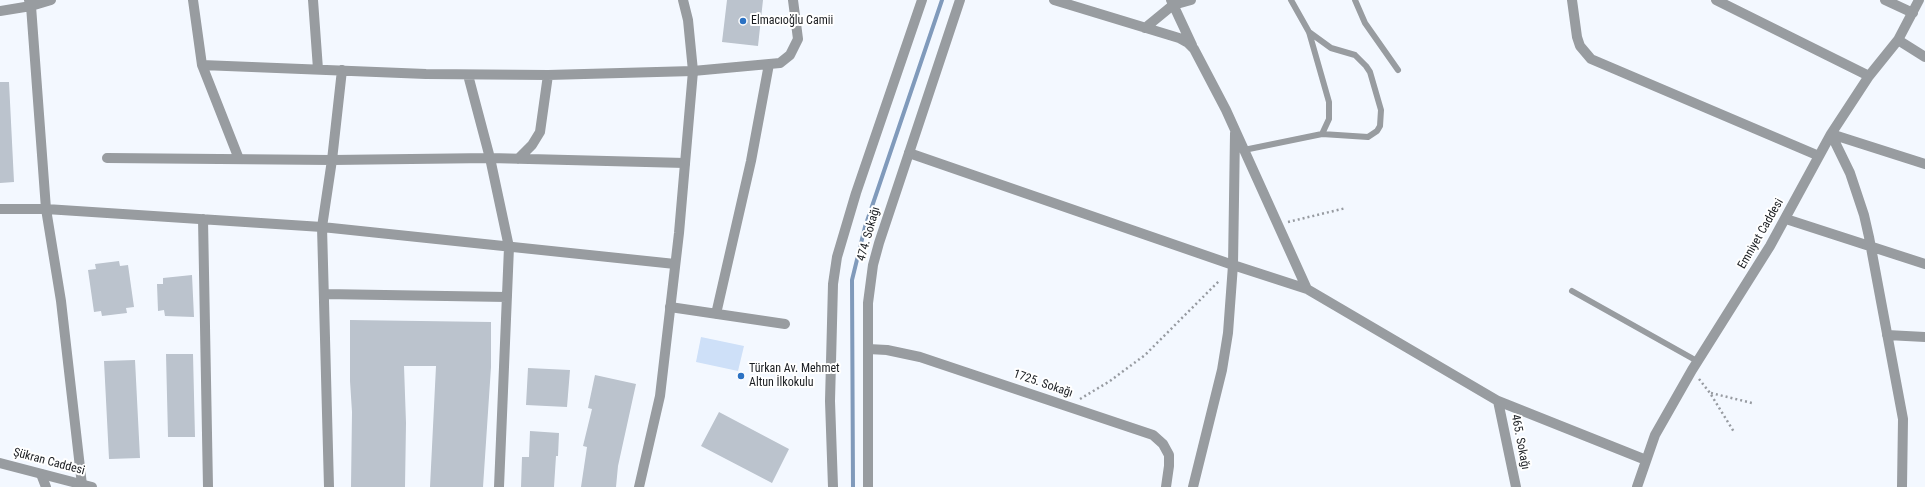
<!DOCTYPE html>
<html>
<head>
<meta charset="utf-8">
<style>
	body { margin:0 }
	canvas { display:block; background:#f3f8ff }
</style>
</head>
<body>
<canvas width="1925" height="487"></canvas>
<script>
const context = document.querySelector('canvas').getContext('2d');
context.lineJoin = 'round';
function paint(path, color) { context.fillStyle = color; context.fill(path, 'evenodd'); }
const shape = rows => new Path2D(rows.map(r => 'M' + r).join(''));
function stroke(path, color, width, dash) { context.strokeStyle = color; context.lineWidth = width; context.lineCap = dash ? 'butt' : 'round'; context.setLineDash(dash || []); context.stroke(path); }
function label(font, color, halo, rows, align = 'center') {
  context.font = font + ' "Roboto Condensed",sans-serif'; context.lineWidth = 4; context.setLineDash([]); context.textBaseline = 'middle'; context.strokeStyle = halo; context.fillStyle = color; for (const [text, x, y, turn = 0] of rows) {
    context.save(); context.translate(x, y); context.rotate((+turn || 0) * Math.PI / 180); context.textAlign = isNaN(turn) ? turn : align; if (halo) context.strokeText(text, 0, 0); context.fillText(text, 0, 0); context.restore();
  }
}
paint(shape([
	[701,337,744,346,738,371,696,362]
]), '#cee0f8');
stroke(shape([
	[853,487,852,280,865,227,942,0]
]), '#809abb', 4);
paint(shape([
	[727,0,763,0,758,46,722,42],
	[0,82,9,82,14,182,0,183],
	[119,261,120,266,128,265,134,307,126,308,127,313,102,316,101,311,94,312,88,270,96,269,95,264],
	[192,275,194,317,165,316,164,310,158,311,157,284,163,284,163,278],
	[350,320,491,322,491,367,483,487,430,487,436,366,404,366,406,423,405,487,351,487,352,412,350,381],
	[166,354,193,354,195,437,168,437],
	[135,360,140,458,109,459,104,361],
	[528,368,570,370,567,407,526,405],
	[595,375,636,384,618,466,616,487,581,487,587,447,583,446,592,409,588,408],
	[719,412,789,449,772,483,701,446],
	[530,431,559,433,558,456,556,456,554,487,521,487,522,457,529,457]
]), '#bbc3cd');
stroke(shape([
	[1288,222,1346,208],
	[1699,379,1710,393,1734,432],
	[1711,393,1752,403],
	[1080,399,1110,381,1145,355,1220,280]
]), '#979ba1', 2.5, [2, 3]);
stroke(shape([
	[1291,0,1309,32,1329,102,1329,119,1322,134],
	[1355,0,1365,23,1398,70],
	[1244,150,1322,134,1368,137,1377,131,1380,126,1381,110,1370,72,1366,66,1355,55,1331,48,1309,32],
	[1572,291,1697,361]
]), '#989ca0', 6);
stroke(shape([
	[29,0,31,6,46,209,61,301,82,485],
	[193,0,202,65,426,74,548,75,693,71,780,63,790,55,798,39,793,0],
	[313,0,318,69],
	[1054,0,1179,38,1188,43,1194,49,1226,110,1307,289],
	[1171,0,1192,45],
	[1572,0,1577,37,1580,46,1591,59,1819,156],
	[1716,0,1869,76],
	[1885,0,1913,13],
	[0,11,31,6,51,0],
	[1145,28,1173,5,1191,0],
	[1898,40,1925,57],
	[202,65,239,159],
	[468,75,490,158,509,247,499,487],
	[1831,134,1850,173,1864,215,1869,237,1903,419,1902,487],
	[1831,134,1925,164],
	[909,153,1233,265,1307,289,1498,401,1646,460],
	[107,158,332,160,490,158,685,163],
	[518,159,532,145,540,132,548,75],
	[0,209,46,209,322,227,675,264],
	[203,219,208,487],
	[1786,219,1925,264],
	[324,294,507,297],
	[670,307,785,324],
	[716,314,751,161,769,64],
	[1887,335,1925,337],
	[868,349,887,350,920,357,1153,435,1163,444,1169,455,1169,466,1166,487],
	[1498,401,1516,487],
	[41,474,46,487],
	[329,487,322,227,332,160,342,70],
	[1193,487,1222,370,1228,333,1233,265,1235,133],
	[1637,487,1655,435,1692,370,1770,246,1831,134,1869,76,1898,40,1919,0]
]), '#989ca0', 10);
stroke(shape([
	[0,463,92,487],
	[639,487,660,396,679,233,693,71,688,20,683,0],
	[833,487,830,401,833,284,837,257,856,193,922,0],
	[868,487,868,303,873,265,879,243,960,0]
]), '#989ca0', 10);
for (const [x, y, r, color] of [
	[743,21,4,"#2c72c3"],
	[741,376,4,"#2c72c3"]
]) { const dot = new Path2D(); dot.arc(x, y, r, 0, 2 * Math.PI); context.fillStyle = color; context.fill(dot); stroke(dot, '#fff', 1.5); }
label('12px', '#1a1d21', '#fff', [
	["Elmacıoğlu Camii",751,21],
	["Türkan Av. Mehmet",749,369],
	["Altun İlkokulu",749,383]
], 'left');
label('12px', '#1a1d21', '#fff', [
	["474. Sokağı",869,234,-74],
	["Emniyet Caddesi",1761,234,-60],
	["1725. Sokağı",1043,384,19],
	["465. Sokağı",1520,442,79],
	["Şükran Caddesi",49,462,15]
]);
</script>
</body>
</html>
